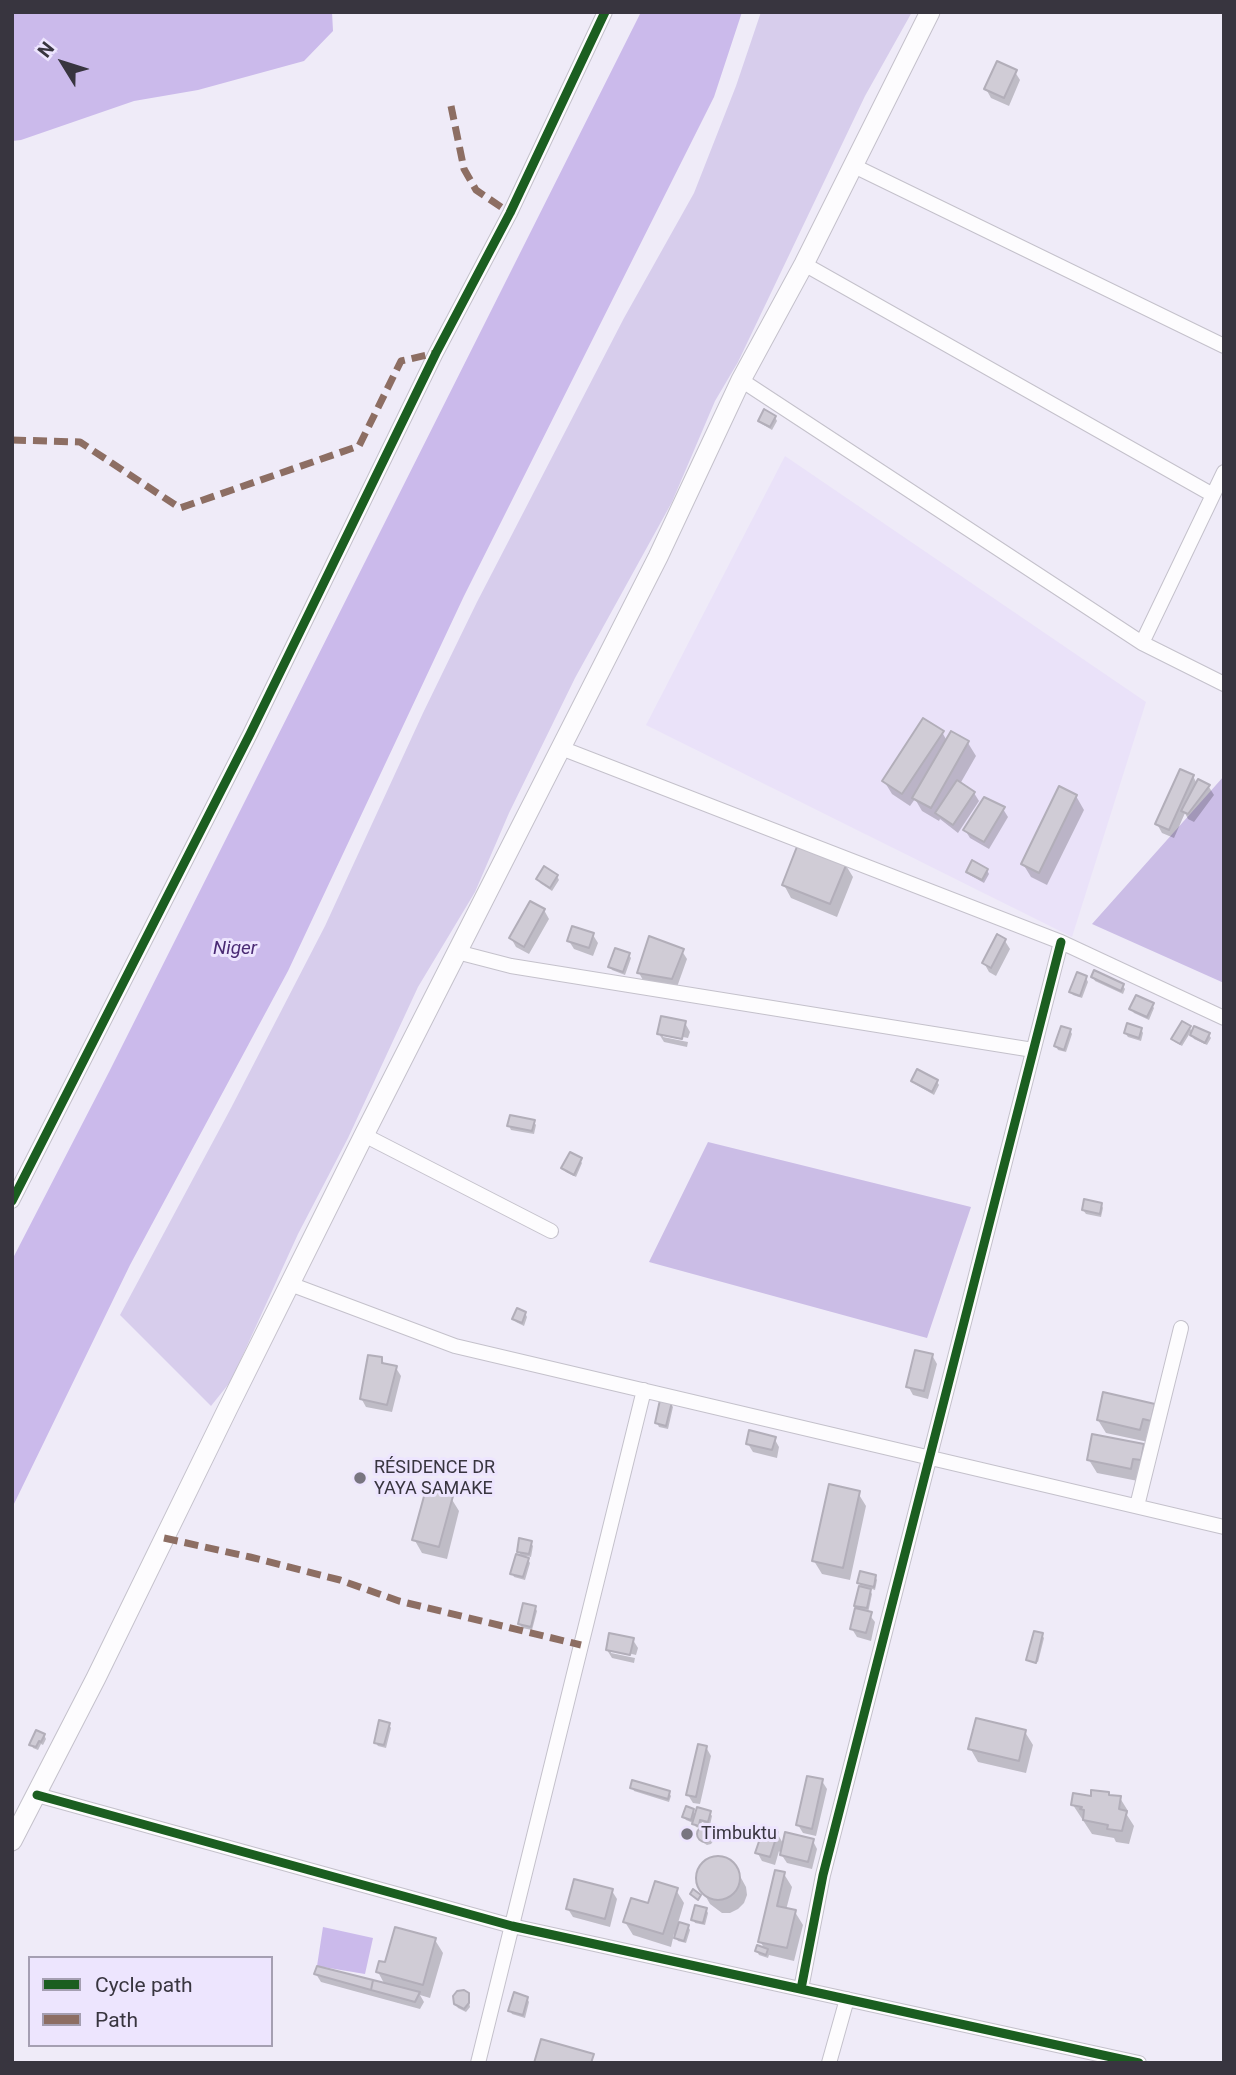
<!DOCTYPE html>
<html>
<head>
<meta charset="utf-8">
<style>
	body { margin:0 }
	#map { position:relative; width:1236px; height:2075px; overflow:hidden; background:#efebf8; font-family:Roboto,sans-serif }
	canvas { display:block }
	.frame { position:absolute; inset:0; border:14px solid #38353f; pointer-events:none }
	.legend { position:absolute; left:28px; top:1956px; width:245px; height:91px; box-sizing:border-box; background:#ede5fe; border:2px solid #a59fb2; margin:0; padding:9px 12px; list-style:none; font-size:21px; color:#38353f }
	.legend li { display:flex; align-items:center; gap:14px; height:35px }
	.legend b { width:35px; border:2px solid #a59fb2 }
	.north { position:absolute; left:28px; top:28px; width:70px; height:70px; -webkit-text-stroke:5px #ede5fe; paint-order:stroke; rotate:308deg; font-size:19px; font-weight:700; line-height:28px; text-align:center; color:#38353f }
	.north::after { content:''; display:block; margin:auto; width:24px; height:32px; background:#38353f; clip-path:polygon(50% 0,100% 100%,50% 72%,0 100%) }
</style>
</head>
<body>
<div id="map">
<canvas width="1236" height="2075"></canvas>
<div class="frame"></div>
<ul class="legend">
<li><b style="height:9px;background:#1b5e20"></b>Cycle path</li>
<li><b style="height:9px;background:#8d6e63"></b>Path</li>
</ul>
<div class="north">N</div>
</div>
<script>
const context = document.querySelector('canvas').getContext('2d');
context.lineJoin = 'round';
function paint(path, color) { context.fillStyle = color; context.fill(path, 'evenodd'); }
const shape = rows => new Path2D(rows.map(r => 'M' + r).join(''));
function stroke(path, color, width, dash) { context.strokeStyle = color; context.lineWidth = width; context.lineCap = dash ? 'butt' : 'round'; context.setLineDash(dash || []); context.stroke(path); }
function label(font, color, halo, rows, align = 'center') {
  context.font = font + ' Roboto,sans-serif'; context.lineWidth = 6; context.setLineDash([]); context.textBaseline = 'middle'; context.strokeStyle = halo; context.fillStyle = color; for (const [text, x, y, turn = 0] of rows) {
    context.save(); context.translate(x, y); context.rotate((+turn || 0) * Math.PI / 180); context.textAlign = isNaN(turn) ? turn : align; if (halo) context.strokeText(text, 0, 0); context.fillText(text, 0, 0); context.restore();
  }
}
paint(shape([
	[785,456,1146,702,1072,937,646,725]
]), '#eae2f9');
paint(shape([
	[761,12,912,12,865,96,738,362,715,401,672,502,575,678,509,813,475,892,418,987,348,1138,298,1234,231,1381,211,1406,120,1315,231,1108,325,926,423,713,477,602,624,318,694,193,736,86]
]), '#d7cdec');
paint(shape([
	[1224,776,1224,983,1092,924],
	[708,1142,971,1207,927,1338,649,1262]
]), '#cbbde6');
paint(shape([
	[12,12,332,12,333,31,304,61,198,90,134,101,21,140,12,141],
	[641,12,742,12,714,97,464,596,288,971,130,1265,12,1508,12,1260,109,1072],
	[323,1927,373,1938,365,1974,317,1966]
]), '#cbbaeb');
paint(shape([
	[1015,72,1020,80,1009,106,991,98,986,89],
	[775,417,777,421,772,430,762,424,760,421],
	[942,732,947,741,951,733,968,743,976,756,960,784,974,793,979,801,958,833,940,819,939,821,922,811,915,799,910,806,892,794,884,781],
	[1193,776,1197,784,1199,781,1209,787,1214,795,1194,822,1188,819,1185,813,1174,838,1162,833,1157,824],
	[1076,796,1084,810,1047,885,1031,877,1023,864],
	[1003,809,1008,817,989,849,970,838,965,830],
	[845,864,853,877,837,917,791,898,784,885],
	[987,870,989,874,984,883,970,875,968,872],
	[557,876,559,880,552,891,540,883,538,879],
	[544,910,549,919,529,954,516,947,511,938],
	[593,935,598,943,593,956,574,949,569,941],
	[1005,941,1010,949,996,976,989,972,984,963],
	[682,951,687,959,677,987,644,982,639,973],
	[628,954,631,958,625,975,612,970,610,966],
	[1093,977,1123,986,1125,989,1123,994,1095,981],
	[1086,978,1088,982,1082,998,1073,995,1071,992],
	[1152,1005,1154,1008,1149,1020,1134,1013,1131,1009],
	[685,1023,690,1032,688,1038,663,1033,663,1037,688,1042,687,1047,664,1042,659,1034],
	[1189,1027,1193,1033,1209,1035,1211,1038,1207,1045,1194,1039,1190,1033,1182,1046,1175,1042,1173,1039],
	[1141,1029,1143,1033,1141,1041,1128,1037,1125,1033],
	[1070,1030,1072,1034,1066,1052,1058,1050,1056,1046],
	[913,1081,937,1082,939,1085,934,1095,915,1084],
	[533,1121,536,1125,534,1134,511,1130,509,1126],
	[580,1160,582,1163,576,1177,566,1172,563,1168],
	[1101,1204,1103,1208,1101,1217,1086,1214,1083,1210],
	[525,1313,527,1317,524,1326,516,1322,514,1319],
	[932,1355,937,1364,928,1399,913,1395,908,1386],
	[381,1358,385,1365,396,1368,401,1376,392,1412,366,1407,361,1398],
	[671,1404,673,1407,668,1429,659,1427,657,1423],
	[1154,1406,1148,1442,1106,1433,1098,1420],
	[774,1438,779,1447,777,1458,753,1452,748,1444],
	[1143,1446,1151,1459,1138,1481,1097,1473,1089,1460],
	[858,1493,866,1506,850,1580,822,1574,814,1561],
	[451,1498,459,1511,447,1559,422,1553,414,1539],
	[531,1543,533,1546,531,1557,526,1556,530,1563,525,1580,514,1577,512,1573,522,1558,519,1552],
	[875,1576,877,1580,875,1590,869,1588,872,1594,868,1613,875,1622,871,1641,857,1637,852,1629,860,1611,856,1605,862,1589,859,1583],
	[535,1607,537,1611,532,1630,522,1628,520,1624],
	[1042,1635,1044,1638,1038,1662,1028,1659],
	[633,1640,638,1648,636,1655,611,1649,611,1653,635,1658,634,1663,612,1658,607,1650],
	[389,1725,391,1728,386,1748,378,1746,375,1742],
	[1025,1732,1033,1745,1026,1773,978,1762,970,1748],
	[44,1735,46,1739,43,1745,41,1744,38,1750,33,1748,31,1744],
	[706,1747,711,1756,700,1804,693,1803,688,1795],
	[822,1781,827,1789,816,1836,803,1833,798,1825],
	[632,1787,669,1793,671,1796,669,1802,634,1791],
	[1108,1793,1110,1797,1120,1798,1128,1811,1127,1815,1134,1826,1129,1844,1116,1842,1114,1838,1092,1834,1073,1805],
	[693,1811,696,1816,710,1813,712,1816,710,1825,702,1822,700,1828,696,1827,693,1823,686,1820,684,1817],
	[706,1828,710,1830,714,1840,711,1844,707,1845,702,1842,699,1833,702,1829],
	[777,1833,784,1845,813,1841,817,1849,812,1869,787,1863,779,1851,775,1865,762,1861,757,1852],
	[720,1858,734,1865,746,1887,747,1895,744,1903,738,1909,730,1913,722,1913,710,1904,702,1890,699,1875,701,1869,713,1859],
	[784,1874,792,1887,786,1910,795,1912,803,1925,794,1961,769,1955,768,1958,759,1955,757,1951,765,1950,760,1941],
	[676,1890,684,1903,678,1923,688,1926,690,1930,686,1943,678,1941,674,1934,671,1947,633,1935,625,1922,649,1905],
	[612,1891,617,1899,610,1927,573,1917,568,1909],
	[706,1909,708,1913,705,1925,695,1923,693,1919],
	[435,1940,443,1953,430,1998,420,1995,424,2002,420,2009,321,1982,316,1974,385,1985,378,1972,386,1965],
	[467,1995,470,2007,466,2012,458,2008,455,2004],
	[527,1998,529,2002,525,2018,512,2014,510,2011]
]), '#0003');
const building = shape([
	[997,61,1017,70,1004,98,984,89,997,61],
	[764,409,776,416,770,427,758,421,764,409],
	[923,718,944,731,902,794,882,781,923,718],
	[951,731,969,741,931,808,912,798,951,731],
	[1180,769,1194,775,1169,830,1155,824,1180,769],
	[1198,779,1210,785,1188,814,1181,811,1198,779],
	[957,780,975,792,953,825,935,813,957,780],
	[1059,786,1077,795,1039,873,1021,864,1059,786],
	[984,797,1005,807,984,842,963,830,984,797],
	[798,844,847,863,830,904,782,885,798,844],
	[972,860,988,869,982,880,966,872,972,860],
	[544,866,558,875,550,888,536,879,544,866],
	[530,901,545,909,524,947,509,938,530,901],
	[572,926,594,933,589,948,567,941,572,926],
	[997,934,1006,939,991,968,982,963,997,934],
	[649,936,684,949,672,979,637,973,649,936],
	[615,948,630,953,623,972,608,967,615,948],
	[1094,970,1124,984,1121,991,1091,977,1094,970],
	[1077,972,1087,976,1080,996,1069,992,1077,972],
	[1136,995,1154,1003,1147,1017,1129,1009,1136,995],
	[661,1016,686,1021,682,1039,657,1034,661,1016],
	[1182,1021,1191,1026,1180,1044,1171,1039,1182,1021],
	[1127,1023,1142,1028,1139,1038,1124,1033,1127,1023],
	[1061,1026,1071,1029,1064,1050,1054,1046,1061,1026],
	[1194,1026,1210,1033,1205,1043,1190,1035,1194,1026],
	[917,1069,938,1080,932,1092,911,1081,917,1069],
	[510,1115,535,1120,532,1131,507,1126,510,1115],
	[570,1152,582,1158,574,1175,561,1168,570,1152],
	[1084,1199,1102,1203,1100,1214,1082,1210,1084,1199],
	[517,1308,526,1312,522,1323,512,1319,517,1308],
	[915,1350,933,1354,924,1391,906,1387,915,1350],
	[368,1355,382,1357,382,1363,397,1366,387,1405,360,1399,368,1355],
	[1103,1392,1155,1404,1151,1421,1143,1419,1140,1430,1097,1420,1103,1392],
	[660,1400,672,1402,666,1426,655,1423,660,1400],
	[749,1430,776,1437,772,1450,746,1444,749,1430],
	[1092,1434,1144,1444,1141,1460,1133,1459,1131,1469,1087,1460,1092,1434],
	[829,1484,860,1491,843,1568,812,1561,829,1484],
	[426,1489,453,1496,439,1547,412,1540,426,1489],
	[519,1538,532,1541,529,1554,517,1552,519,1538],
	[516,1554,529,1558,523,1577,510,1574,516,1554],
	[860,1571,876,1575,874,1587,857,1583,860,1571],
	[859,1586,871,1589,867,1608,854,1606,859,1586],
	[523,1603,536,1606,531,1627,518,1624,523,1603],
	[855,1608,872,1612,866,1633,850,1629,855,1608],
	[1034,1631,1043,1633,1036,1663,1026,1660,1034,1631],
	[609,1633,634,1638,630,1655,606,1650,609,1633],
	[976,1718,1026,1730,1019,1761,968,1749,976,1718],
	[379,1720,390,1723,384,1745,374,1743,379,1720],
	[36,1730,45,1734,41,1742,39,1741,36,1747,29,1745,36,1730],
	[698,1744,707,1746,696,1797,686,1795,698,1744],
	[807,1776,823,1779,812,1829,796,1825,807,1776],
	[632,1780,670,1791,668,1799,630,1788,632,1780],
	[1091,1790,1109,1792,1109,1795,1121,1796,1119,1809,1127,1811,1122,1831,1107,1829,1108,1825,1083,1820,1084,1810,1080,1809,1082,1807,1071,1805,1073,1793,1091,1796,1091,1790],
	[686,1806,694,1809,691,1820,682,1817,686,1806],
	[697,1807,711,1811,708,1822,700,1820,699,1826,692,1824,697,1807],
	'697 1834a8 8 0 1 1 16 0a8 8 0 1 1-16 0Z',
	[764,1827,778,1832,770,1857,755,1853,764,1827],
	[785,1832,814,1839,808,1862,780,1855,785,1832],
	'696 1878a22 22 0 1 1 44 0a22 22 0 1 1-44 0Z',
	[775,1870,785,1872,777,1906,796,1910,787,1948,758,1942,775,1870],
	[574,1879,613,1889,605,1919,566,1909,574,1879],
	[655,1881,678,1888,663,1934,623,1922,631,1898,648,1903,655,1881],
	[693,1889,701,1895,698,1900,690,1894,693,1889],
	[695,1905,707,1908,703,1923,691,1920,695,1905],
	[679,1922,689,1925,684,1941,674,1938,679,1922],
	[395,1927,436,1938,423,1985,376,1972,379,1961,385,1962,395,1927],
	[757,1945,768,1949,766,1955,755,1951,757,1945],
	[317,1966,373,1980,371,1990,314,1974,317,1966],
	[373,1980,420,1992,415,2002,371,1990,373,1980],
	[464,1990,469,1993,469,2003,464,2009,454,2004,453,1996,457,1991,464,1990],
	[514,1992,528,1997,523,2015,508,2011,514,1992],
	[541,2039,594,2054,591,2063,534,2063,541,2039]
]);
paint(building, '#d0ccd6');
stroke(building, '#b2aeb9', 2);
const minor = shape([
	[854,166,1224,346],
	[804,264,1213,495],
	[741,380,1142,643,1224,684],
	[1142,643,1224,472],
	[561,748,1061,942,1224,1018],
	[457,952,511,966,1033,1050],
	[364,1135,551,1231],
	[12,1201,250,734,436,353,510,213,605,12],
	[290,1284,455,1346,1224,1527],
	[1137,1506,1181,1328],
	[37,1795,512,1926,1139,2063],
	[801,1989,823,1875,1061,942],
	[478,2063,644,1390],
	[829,2063,847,1999]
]);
const secondary = shape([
	[12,1841,96,1678,228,1408,364,1135,658,557,741,380,804,264,930,12]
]);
stroke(minor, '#c4c1cb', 16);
stroke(secondary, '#c4c1cb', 21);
stroke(minor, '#fdfcfe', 14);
stroke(secondary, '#fdfcfe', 19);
stroke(shape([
	[451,106,464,169,476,190,510,213],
	[12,440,80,442,180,508,359,446,401,361,436,353],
	[164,1538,250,1557,340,1580,399,1601,581,1645]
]), '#8d6e63', 7, [14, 7]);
stroke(shape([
	[12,1201,250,734,436,353,510,213,605,12],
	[37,1795,512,1926,1139,2063],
	[801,1989,823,1875,1061,942]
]), '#1b5e20', 9);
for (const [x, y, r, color] of [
	[360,1478,7,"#787580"],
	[687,1834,7,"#787580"]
]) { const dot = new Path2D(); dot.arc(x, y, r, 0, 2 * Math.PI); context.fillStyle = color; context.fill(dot); stroke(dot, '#ede5fe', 2.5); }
label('18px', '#38353f', '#ede5fe', [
	["RÉSIDENCE DR",374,1468],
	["YAYA SAMAKE",374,1489],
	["Timbuktu",701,1834]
], 'left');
label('italic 19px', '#4a2a74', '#ede5fe', [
	["Niger",235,949]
]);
</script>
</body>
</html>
